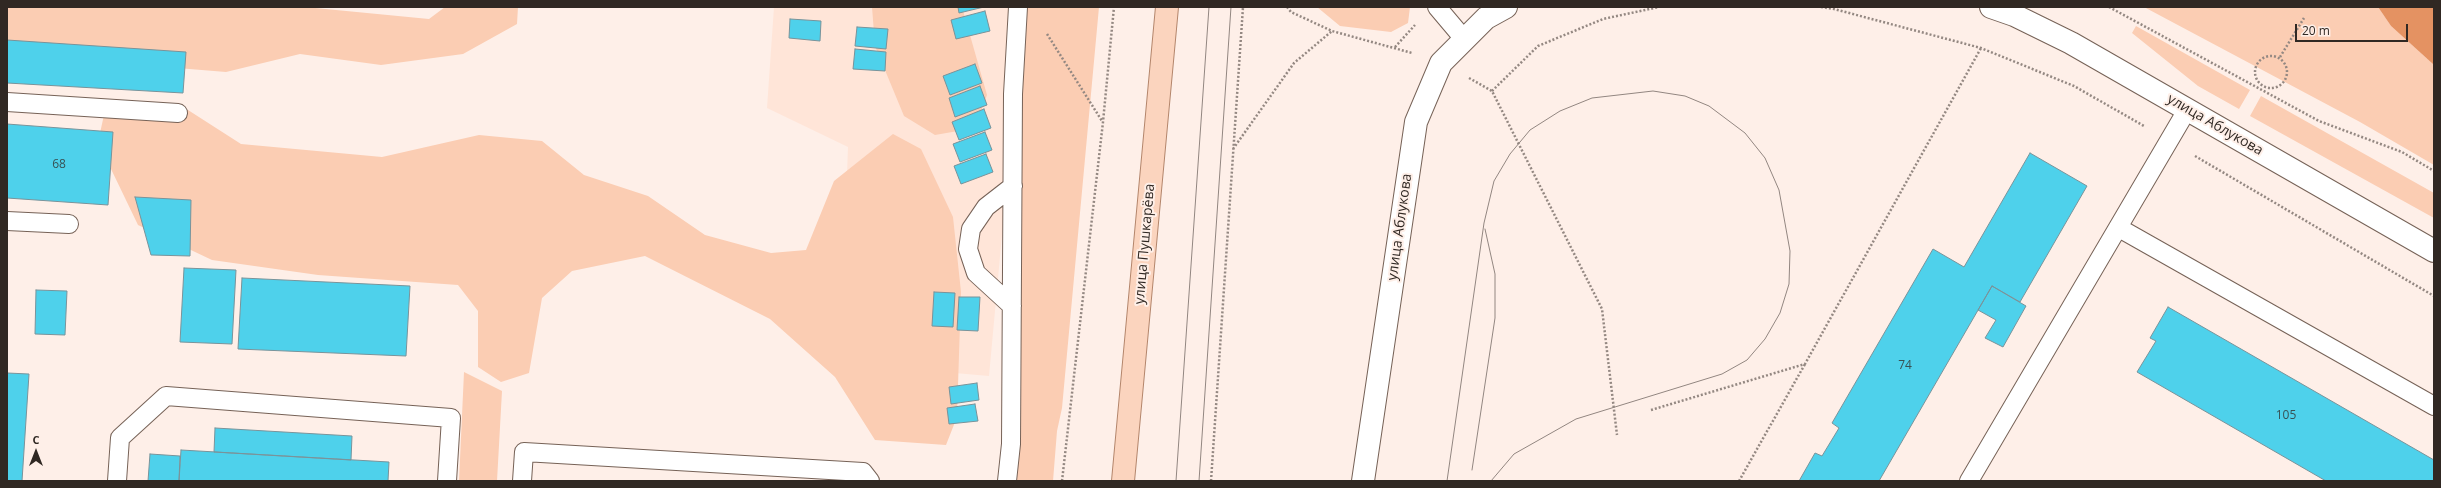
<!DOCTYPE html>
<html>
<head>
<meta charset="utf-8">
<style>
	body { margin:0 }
	#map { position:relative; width:2441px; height:488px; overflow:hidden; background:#feefe8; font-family:"Open Sans",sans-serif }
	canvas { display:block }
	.frame { position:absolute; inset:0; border:8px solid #302823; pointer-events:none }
	.north { position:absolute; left:16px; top:432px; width:40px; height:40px; -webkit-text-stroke:3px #feefe8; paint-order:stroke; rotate:0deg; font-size:11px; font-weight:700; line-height:16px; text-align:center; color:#302823 }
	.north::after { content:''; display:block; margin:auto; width:14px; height:18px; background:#302823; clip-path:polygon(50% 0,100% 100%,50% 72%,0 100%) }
	.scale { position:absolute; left:2295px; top:24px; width:113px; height:18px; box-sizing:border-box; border:2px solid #302823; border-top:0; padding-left:5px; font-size:12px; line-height:14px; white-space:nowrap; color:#302823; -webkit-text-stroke:3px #feefe8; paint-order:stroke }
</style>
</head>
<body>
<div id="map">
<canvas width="2441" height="488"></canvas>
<div class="frame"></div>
<div class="north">С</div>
<div class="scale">20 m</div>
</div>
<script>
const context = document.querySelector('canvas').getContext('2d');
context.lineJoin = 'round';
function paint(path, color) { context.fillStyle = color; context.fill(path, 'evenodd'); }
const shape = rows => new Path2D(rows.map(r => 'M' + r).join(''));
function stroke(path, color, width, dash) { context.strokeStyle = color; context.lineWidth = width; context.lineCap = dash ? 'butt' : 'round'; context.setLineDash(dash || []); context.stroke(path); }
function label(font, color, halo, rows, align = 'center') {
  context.font = font + ' "Open Sans",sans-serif'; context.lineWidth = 4; context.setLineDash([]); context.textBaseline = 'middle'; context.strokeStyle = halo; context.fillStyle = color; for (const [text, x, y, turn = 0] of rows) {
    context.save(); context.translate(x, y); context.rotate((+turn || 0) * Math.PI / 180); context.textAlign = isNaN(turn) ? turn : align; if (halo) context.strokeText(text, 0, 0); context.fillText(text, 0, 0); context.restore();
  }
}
paint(shape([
	[774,7,1023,7,989,376,840,363,848,147,767,108]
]), '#ffe5d8');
paint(shape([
	[7,7,305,7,429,19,445,7,518,7,517,24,463,54,381,65,300,54,226,72,7,54],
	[872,7,962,7,987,95,975,128,935,135,904,116,875,46],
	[1025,7,1099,7,1062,408,1057,431,1053,481,1017,481,1021,208,1020,169],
	[1317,7,1410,7,1408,23,1391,32,1340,26],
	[2144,7,2378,7,2391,26,2434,65,2434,165,2360,122],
	[2136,26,2250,90,2239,109,2198,86,2132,33],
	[2261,96,2434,193,2434,218,2250,116],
	[106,106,188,110,241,144,382,157,479,135,542,141,584,175,648,196,705,235,771,253,806,250,834,181,893,134,921,149,953,217,961,292,957,417,946,445,875,440,835,377,770,319,645,256,572,271,542,298,529,373,501,382,478,367,478,311,458,285,318,275,212,260,138,225,98,142],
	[464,372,502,391,497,481,459,481]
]), '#fbcdb3');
paint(shape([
	[2378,7,2434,7,2434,65,2391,26]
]), '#e49262');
const building = shape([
	[958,7,984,7,959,13,958,7],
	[985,11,990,31,956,39,951,20,985,11],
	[790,19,821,21,820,41,789,38,790,19],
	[857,27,888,29,886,49,855,46,857,27],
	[7,40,186,52,183,93,7,83,7,40],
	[855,49,886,52,885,71,853,69,855,49],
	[975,64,982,83,950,95,943,76,975,64],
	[980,86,987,105,955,117,949,98,980,86],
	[984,109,991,128,959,140,952,122,984,109],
	[7,124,113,132,108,205,7,198,7,124],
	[985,132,992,150,960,162,953,144,985,132],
	[2030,153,2087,186,2020,302,1992,286,1879,481,1799,481,1815,453,1822,456,1839,428,1832,423,1933,249,1964,267,2030,153],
	[986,154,993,172,961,184,954,166,986,154],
	[135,197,191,200,190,256,151,255,135,197],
	[184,268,236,270,232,344,180,342,184,268],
	[242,278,410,286,406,356,238,349,242,278],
	[1992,286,2026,306,2003,347,1985,338,1996,320,1978,310,1992,286],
	[36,290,67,291,65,335,35,334,36,290],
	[934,292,955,293,953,327,932,326,934,292],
	[959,297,980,297,978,331,957,330,959,297],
	[2168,307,2434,460,2434,481,2326,481,2137,372,2156,341,2150,338,2168,307],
	[7,373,29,374,22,481,7,481,7,373],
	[977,383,979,400,951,404,949,387,977,383],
	[975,404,978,421,949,424,947,408,975,404],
	[215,428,352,436,351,460,214,452,215,428],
	[181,450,389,462,388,481,179,481,181,450],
	[150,454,180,456,179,481,148,481,150,454]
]);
paint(building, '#4ed1eb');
stroke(building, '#79939a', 1);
const service = shape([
	[1437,7,1464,39],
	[7,102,178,113],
	[7,221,69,224],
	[2119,228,2434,406],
	[1012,306,976,273,968,249,971,229,986,207,1013,186],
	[117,481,120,438,166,396,451,418,447,481],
	[522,481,524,452,863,472,870,481],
	[1007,481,1011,444,1013,94,1018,7],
	[1969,481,2187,110]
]);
const tertiary = shape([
	[1991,7,2014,15,2071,43,2434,251],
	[1363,481,1416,122,1441,63,1486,18,1506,7]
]);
const primary = shape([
	[1123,481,1167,7]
]);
stroke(service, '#766257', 20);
stroke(tertiary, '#766257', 24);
stroke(primary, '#b3856b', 24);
stroke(shape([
	[1287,7,1291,12,1332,31,1412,53],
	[1821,7,1834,9,1981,48,2074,86,2144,126],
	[2109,7,2319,121,2402,152,2434,171],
	[1047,34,1102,121],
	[1395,47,1415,25],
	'2255 72a16 16 0 1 1 32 0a16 16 0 1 1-32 0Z',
	[2280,57,2304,18],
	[1469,78,1492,91,1602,309,1617,435],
	[1492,91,1538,46,1603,19,1659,7],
	[1233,149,1294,63,1332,31],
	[2195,156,2434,296],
	[1651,410,1805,364,1981,48],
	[1062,481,1103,122,1114,7],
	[1211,481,1243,7],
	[1739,481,1805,364]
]), '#948882', 2.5, [2, 2]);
stroke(service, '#fff', 18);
stroke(tertiary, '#fff', 22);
stroke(primary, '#fbd4be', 22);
stroke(shape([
	[1472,470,1495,318,1495,274,1485,229],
	[1176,481,1209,7],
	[1199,481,1231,7],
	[1447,481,1484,223,1494,181,1510,154,1530,130,1560,111,1592,98,1653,91,1685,96,1709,106,1745,133,1765,158,1779,190,1790,251,1789,284,1780,313,1765,339,1747,360,1722,374,1576,419,1514,454,1491,481]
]), '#928680', 1);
label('12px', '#385255', null, [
	["68",59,165],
	["74",1905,366],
	["105",2286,416]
]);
label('14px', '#302823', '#feefe8', [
	["улица Аблукова",2215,125,30],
	["улица Аблукова",1400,227,-82],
	["улица Пушкарёва",1145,244,-85]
]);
</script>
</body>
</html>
